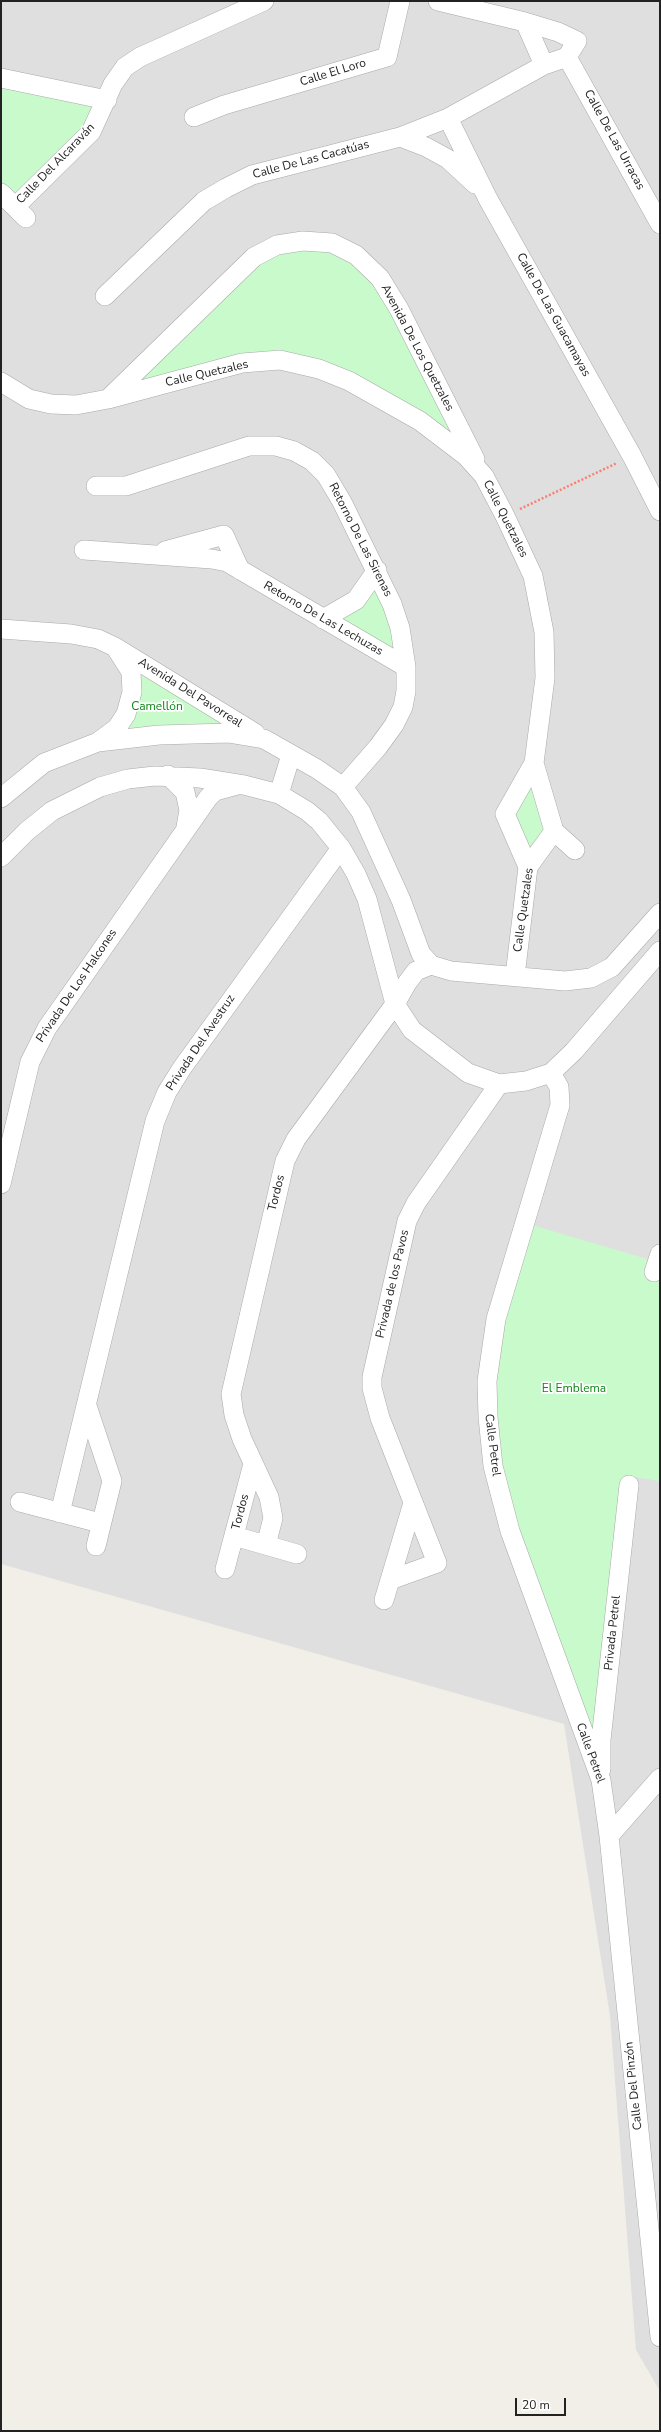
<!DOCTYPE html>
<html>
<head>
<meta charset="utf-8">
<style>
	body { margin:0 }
	#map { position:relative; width:661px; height:2432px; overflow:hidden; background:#f2efe9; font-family:"Nunito Sans",sans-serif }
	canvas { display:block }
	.frame { position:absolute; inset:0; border:2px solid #222; pointer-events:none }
	.scale { position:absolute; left:515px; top:2398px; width:51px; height:18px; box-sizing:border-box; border:2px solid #222; border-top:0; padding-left:5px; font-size:12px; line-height:14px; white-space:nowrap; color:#222; -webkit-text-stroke:3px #fff; paint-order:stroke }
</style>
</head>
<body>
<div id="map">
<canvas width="661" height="2432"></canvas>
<div class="frame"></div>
<div class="scale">20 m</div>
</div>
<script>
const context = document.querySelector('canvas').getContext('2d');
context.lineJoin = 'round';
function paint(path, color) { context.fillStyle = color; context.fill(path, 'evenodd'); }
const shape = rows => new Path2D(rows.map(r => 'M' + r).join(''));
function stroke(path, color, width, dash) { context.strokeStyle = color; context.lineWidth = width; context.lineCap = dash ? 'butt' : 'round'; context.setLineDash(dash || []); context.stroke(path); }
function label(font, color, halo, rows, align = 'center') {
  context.font = font + ' "Nunito Sans",sans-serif'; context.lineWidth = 3.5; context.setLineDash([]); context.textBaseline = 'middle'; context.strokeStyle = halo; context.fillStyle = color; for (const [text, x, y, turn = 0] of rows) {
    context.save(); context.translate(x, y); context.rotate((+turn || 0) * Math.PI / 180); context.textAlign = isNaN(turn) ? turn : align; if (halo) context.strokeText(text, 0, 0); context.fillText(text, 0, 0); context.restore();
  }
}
paint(shape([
	[1,1,660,1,660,2391,636,2350,610,2016,564,1724,1,1564]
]), '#e0dfdf');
paint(shape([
	[1,78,107,100,15,207,1,193],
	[332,243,380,278,484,476,420,421,280,360,108,399,254,257],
	[377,570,406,667,323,619],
	[115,647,264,739,159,735,117,728,132,692],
	[534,763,554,831,528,867,505,814],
	[525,1223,657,1262,660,1254,660,1481,628,1476,601,1780,510,1531,487,1381]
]), '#c8facc');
const minor = shape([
	[438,1,525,22,558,32,577,41,567,57,544,65,525,22],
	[567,57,660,224],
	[1,78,107,100],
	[194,117,224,105,387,57,400,1],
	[448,118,488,199,632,456,660,511],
	[400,137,426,147,448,159,475,184],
	[1,193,26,218],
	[15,207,91,132,113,84,125,67,140,57,264,1],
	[105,296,204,201,226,188,252,175,400,137,448,118,544,65],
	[1,382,29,399,51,404,76,405,108,399,242,363,280,360,319,369,349,381,420,421,466,456,484,476,505,516,533,576,544,632,545,678,534,763,505,814,528,867],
	[109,398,254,257,277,245,303,241,332,243,356,255,380,278,399,309,475,459],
	[96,486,126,486,249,446,276,446,294,451,312,461,326,475,342,502,392,604,400,628,406,667,406,691,403,707,394,725,378,747,343,787],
	[84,550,212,559,227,562,406,667],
	[165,551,224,535,240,570],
	[323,619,356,600,377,570],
	[1,629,71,634,98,639,115,647,255,733],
	[98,742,117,728,126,714,132,692,131,672,117,650],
	[168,775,185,792,189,810,186,827],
	[279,794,291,755],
	[1,798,44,763,98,742,159,735,228,733,264,739,317,769,343,787,361,812,401,900,421,954,431,965,451,971,565,981,591,978,612,967,660,913],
	[554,831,575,850],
	[1,857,27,831,52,811,100,787,128,779,155,776,200,778,244,785,279,794,307,811,319,821,341,848,356,874,367,899,395,1004,412,1030,468,1073,499,1084,526,1081,551,1073,574,1051,660,951],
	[515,976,528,867,554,831,534,763],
	[551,1073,559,1087,560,1105,496,1319,487,1381,488,1417,493,1466,510,1531,601,1780,609,1836,660,2337],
	[1,1184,30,1062,47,1028,208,798,215,791,237,785],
	[654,1272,660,1254],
	[87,1406,112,1481,96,1546],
	[20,1502,100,1523],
	[60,1513,155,1121,167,1092,182,1068,341,848],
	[234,1536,297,1554],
	[266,1545,273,1518,269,1497,242,1439,234,1415,231,1394,285,1161,296,1139,395,1004,407,983,416,971,431,965],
	[225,1569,253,1464],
	[390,1580,437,1563,380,1418,372,1388,372,1377,407,1221,416,1203,499,1084],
	[384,1600,413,1503],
	[601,1769,601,1740,629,1485],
	[609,1836,660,1778]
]);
stroke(minor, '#a9a9a9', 20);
stroke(shape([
	[520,509,617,463]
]), '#fa8072', 2.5, [2, 2]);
stroke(minor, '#fff', 19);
label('12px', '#222', '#fff', [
	["Calle El Loro",333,73,-17],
	["Calle De Las Urracas",614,140,61],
	["Calle De Las Cacatúas",311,160,-15],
	["Calle Del Alcaraván",56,164,-46],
	["Calle De Las Guacamayas",553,315,61],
	["Avenida De Los Quetzales",417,348,62],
	["Calle Quetzales",207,374,-13],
	["Calle Quetzales",505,519,63],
	["Retorno De Las Sirenas",360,540,63],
	["Retorno De Las Lechuzas",323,619,30],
	["Avenida Del Pavorreal",190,693,32],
	["Calle Quetzales",524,910,-82],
	["Privada De Los Halcones",77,986,-56],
	["Privada Del Avestruz",201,1043,-56],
	["Tordos",277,1193,-76],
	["Privada de los Pavos",393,1284,-77],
	["Calle Petrel",492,1445,83],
	["Tordos",241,1512,-75],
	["Privada Petrel",613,1633,-84],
	["Calle Petrel",590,1753,70],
	["Calle Del Pinzón",634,2086,-96]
]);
label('12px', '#0c8416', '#fff', [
	["Camellón",157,707],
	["El Emblema",574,1389]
]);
</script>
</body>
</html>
